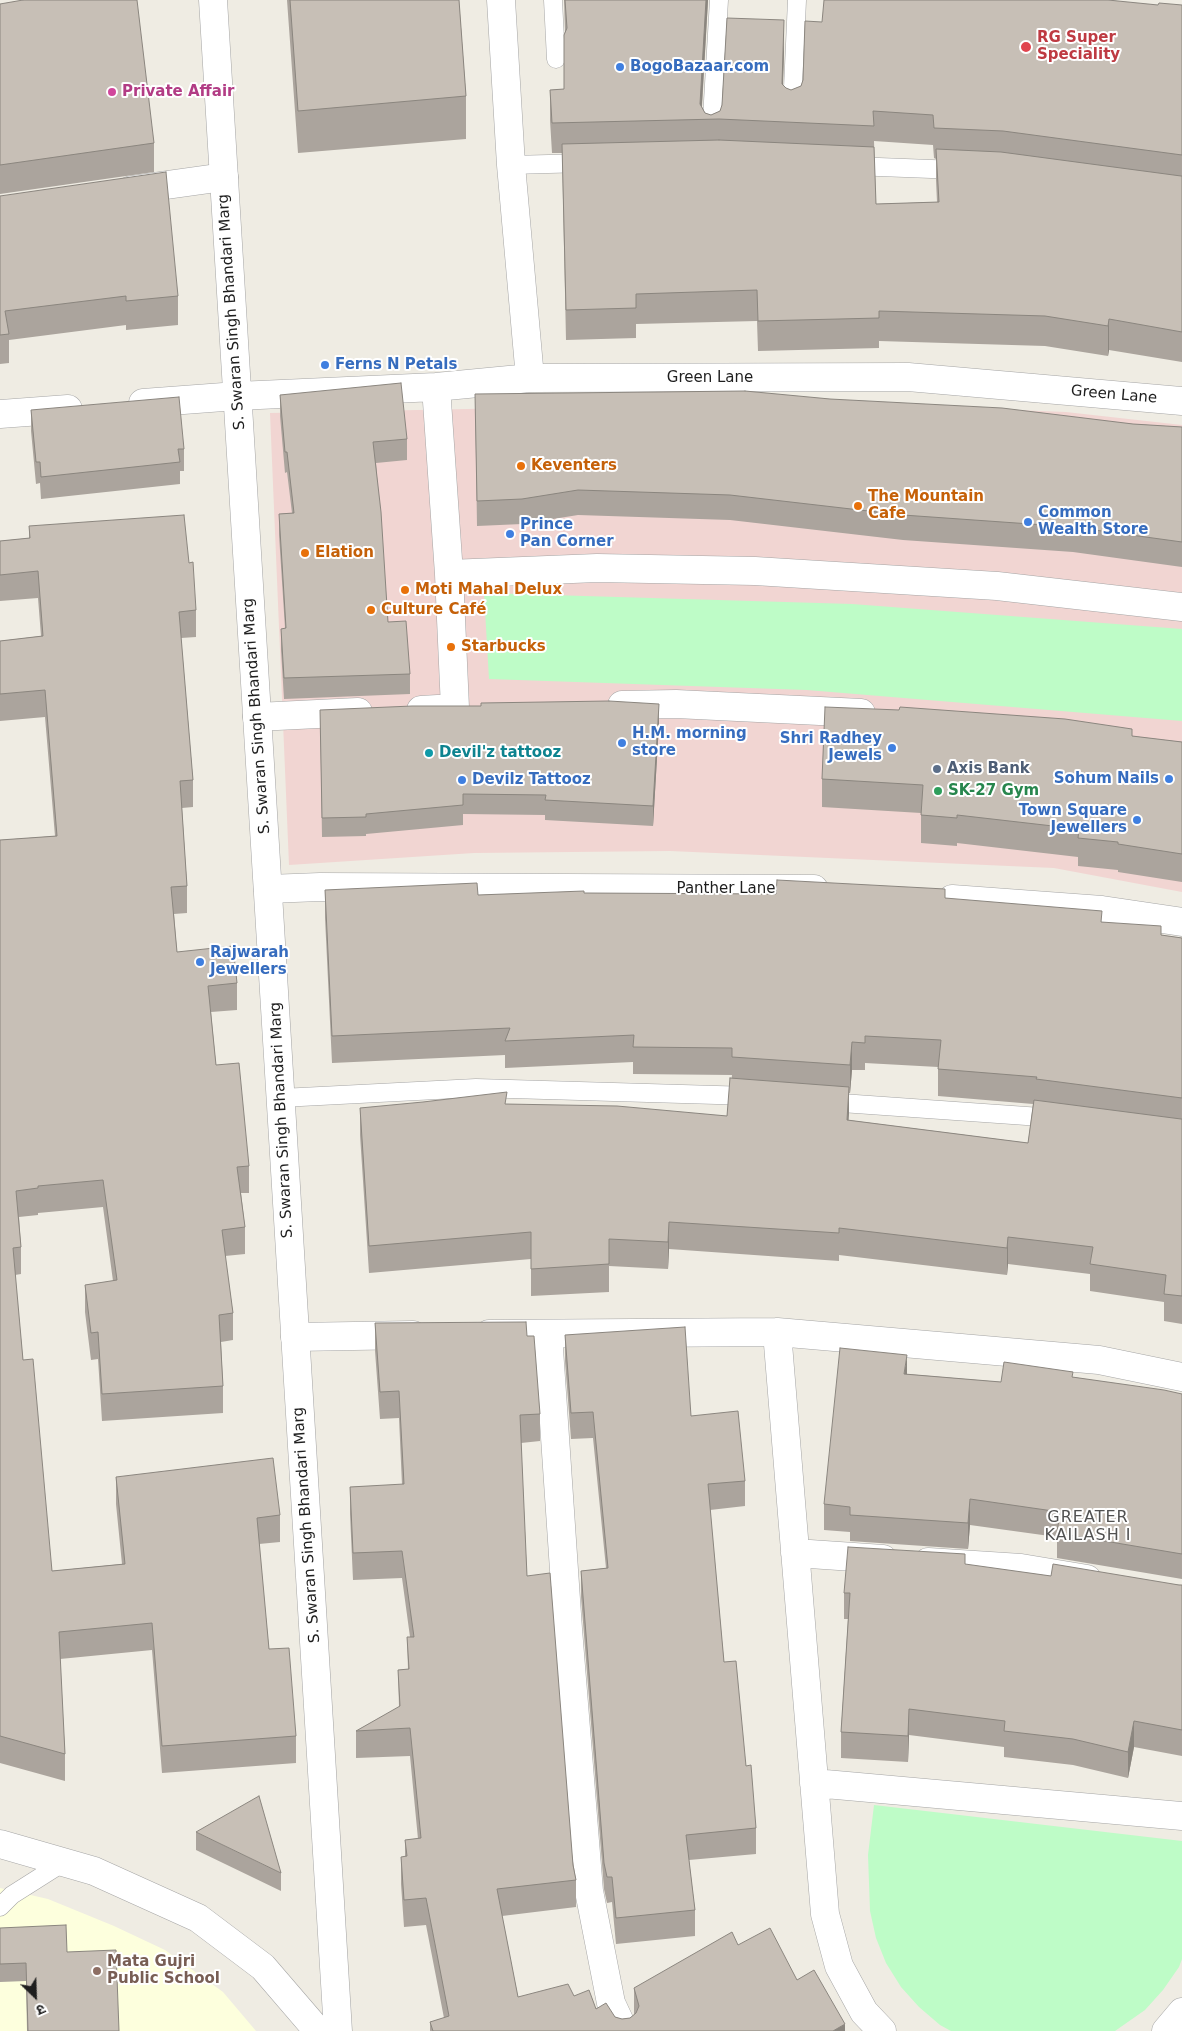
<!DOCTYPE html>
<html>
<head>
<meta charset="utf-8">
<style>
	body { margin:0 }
	#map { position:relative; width:1182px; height:2031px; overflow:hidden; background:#efece3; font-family:"DejaVu Sans","Noto Sans Devanagari",sans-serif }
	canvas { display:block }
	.north { position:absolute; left:10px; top:1971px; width:50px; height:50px; -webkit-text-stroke:4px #fff; paint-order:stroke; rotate:156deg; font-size:14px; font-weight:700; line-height:20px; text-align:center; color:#1e1e1e }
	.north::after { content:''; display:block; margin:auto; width:18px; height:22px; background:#1e1e1e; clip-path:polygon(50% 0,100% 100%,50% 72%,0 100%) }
</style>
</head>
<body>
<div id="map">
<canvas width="1182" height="2031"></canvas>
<div class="north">उ</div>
</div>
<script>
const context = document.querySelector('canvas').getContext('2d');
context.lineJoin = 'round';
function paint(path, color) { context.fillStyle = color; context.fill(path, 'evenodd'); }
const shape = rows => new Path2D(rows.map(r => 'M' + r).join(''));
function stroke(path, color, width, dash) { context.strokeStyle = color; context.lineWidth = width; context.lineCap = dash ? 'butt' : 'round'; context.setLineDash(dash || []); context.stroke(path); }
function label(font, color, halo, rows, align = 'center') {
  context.font = font + ' "DejaVu Sans",sans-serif'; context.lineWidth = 4; context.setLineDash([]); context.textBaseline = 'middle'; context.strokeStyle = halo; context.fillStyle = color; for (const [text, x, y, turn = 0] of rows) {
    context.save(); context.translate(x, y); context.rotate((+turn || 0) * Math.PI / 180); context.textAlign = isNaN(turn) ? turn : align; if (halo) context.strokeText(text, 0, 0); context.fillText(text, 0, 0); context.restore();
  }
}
paint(shape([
	[811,402,1066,412,1182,425,1182,892,1054,868,670,851,474,853,289,865,270,413]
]), '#f1d5d2');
paint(shape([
	[0,1888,48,1899,114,1926,165,1950,223,1992,256,2031,0,2031]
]), '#fdffdd');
paint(shape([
	[484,593,852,604,1182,629,1182,721,807,690,489,679],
	[874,1805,1182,1841,1182,1959,1179,1967,1163,1990,1145,2010,1115,2031,951,2031,940,2025,919,2007,901,1987,886,1963,876,1938,870,1911,868,1855]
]), '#befcc7');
const service = shape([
	[553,0,556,59],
	[792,110,797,0],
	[711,135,719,0],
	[511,165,586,163],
	[852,166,958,170],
	[281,1098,476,1088,751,1096],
	[827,1102,1055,1118],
	[0,1907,12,1895,64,1862]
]);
const minor = shape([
	[501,0,511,165,530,378],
	[131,190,224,177],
	[143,403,237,396,436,387,530,378,908,377,1182,401],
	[0,414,68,409],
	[449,574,597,568,755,571,997,586,1182,607],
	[622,705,676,704,861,713],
	[421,710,455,708,449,574,436,387],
	[257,717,358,712],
	[268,889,320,887,814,889],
	[952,899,1102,910,1182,922],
	[777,1332,825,1914,839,1966,864,2012,882,2031],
	[489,1334,777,1332,1099,1360,1182,1377],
	[548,1334,568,1629,589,1891,611,2003,624,2031],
	[295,1337,413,1335],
	[795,1553,883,1559],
	[928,1562,1021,1568,1087,1579],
	[814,1783,1182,1816],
	[1166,2031,1182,2012]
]);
const tertiary = shape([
	[213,0,338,2031],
	[0,1844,94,1871,198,1918,263,1967,318,2031]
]);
stroke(service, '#a5a5a5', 19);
stroke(minor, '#a5a5a5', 29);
stroke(tertiary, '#a5a5a5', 29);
stroke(service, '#fff', 18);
stroke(minor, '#fff', 28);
stroke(tertiary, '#fff', 28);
paint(shape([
	[287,0,459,0,466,96,466,139,298,153],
	[564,0,708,0,702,107,705,113,711,115,720,111,784,51,783,85,786,88,791,90,801,86,822,22,1158,5,1182,5,1182,362,1109,350,1108,356,1045,346,879,341,879,348,758,351,757,321,636,324,636,338,566,340,562,153,552,153,550,120,550,90,564,89,564,35,565,32],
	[874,141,933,145,934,158,936,159,936,180,937,202,876,204],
	[0,4,154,143,154,172,0,194],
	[0,196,178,296,178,325,126,330,126,325,9,340,9,363,0,364],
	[475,394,830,399,1133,424,1182,427,1182,567,1073,552,903,540,730,520,578,515,522,524,477,526],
	[280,395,407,439,407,460,376,463,388,622,410,674,410,694,284,699,281,650,281,629,285,628,279,535,279,514,292,513,287,472,285,473,280,416],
	[31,410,184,449,184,471,180,471,180,484,41,499,40,483,36,484,31,431],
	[29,526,189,563,196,610,196,637,181,638,193,780,193,807,182,808,187,886,187,913,174,914,177,952,237,983,237,1010,211,1012,216,1065,249,1166,249,1193,241,1193,245,1227,245,1254,225,1256,233,1313,233,1340,221,1342,223,1386,223,1413,102,1421,98,1359,91,1360,85,1312,85,1285,113,1281,103,1207,38,1213,38,1215,19,1217,21,1247,21,1274,15,1275,23,1360,52,1571,122,1564,116,1504,116,1477,280,1515,280,1542,259,1544,269,1649,296,1736,296,1763,162,1773,152,1650,60,1659,65,1754,65,1781,0,1763,0,840,55,836,45,717,0,721,0,641,41,636,38,598,0,601,0,541,29,538],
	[320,710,659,724,653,826,545,820,545,815,463,814,463,825,366,834,366,836,322,837],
	[1132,736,1182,742,1182,882,1118,872,1118,870,1078,866,1078,857,957,843,957,846,921,843,921,813,822,807,822,779],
	[325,890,478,895,584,893,945,898,1102,922,1161,935,1182,938,1182,1324,1164,1321,1164,1302,1090,1291,1090,1274,1008,1264,1007,1275,839,1255,839,1261,669,1249,668,1269,609,1266,609,1292,531,1296,531,1259,369,1273,360,1135,360,1108,507,1104,727,1116,732,1075,633,1074,633,1062,505,1068,505,1055,332,1063,325,918],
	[865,1063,938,1067,938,1096,1033,1104,1028,1143,848,1120,849,1093,850,1093,852,1070,865,1070],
	[375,1323,527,1336,540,1414,540,1441,521,1443,527,1576,576,1880,576,1907,502,1916,518,1997,574,1996,596,2009,615,2017,622,2019,630,2018,634,2015,634,1988,738,1945,797,1980,845,2031,430,2031,430,2022,444,2018,426,1925,404,1927,401,1884,401,1857,405,1857,405,1840,418,1839,410,1756,356,1758,356,1731,399,1707,398,1670,408,1669,407,1637,410,1637,402,1578,353,1580,350,1514,350,1487,402,1485,399,1418,380,1419,375,1351],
	[565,1335,691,1416,745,1481,745,1506,710,1510,724,1662,746,1766,756,1828,756,1854,689,1860,695,1910,695,1936,616,1944,612,1902,607,1903,604,1889,581,1597,581,1571,606,1568,593,1438,571,1439,565,1361],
	[907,1374,1001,1382,1073,1377,1182,1394,1182,1579,1057,1558,1057,1537,970,1525,968,1549,850,1541,850,1532,824,1530,824,1504],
	[965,1565,1051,1576,1182,1585,1182,1756,1134,1747,1128,1778,1073,1765,1004,1757,1004,1747,909,1735,908,1762,841,1758,841,1732,848,1619,844,1619,844,1593],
	[196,1832,281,1873,281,1891,196,1850],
	[0,1928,67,1952,119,2031,27,2031,26,1981,0,1982]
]), '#aba49d');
paint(shape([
	[706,0,708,0,701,119,700,104],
	[784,20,784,51,782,114,782,84],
	[1109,319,1109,350,1108,356,1108,326],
	[659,704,659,724,653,826,653,806],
	[852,1042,852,1070,850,1093,850,1065],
	[849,1087,849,1114,847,1147,847,1120],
	[669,1222,669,1249,668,1269,668,1242],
	[1008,1237,1008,1264,1007,1275,1007,1248],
	[907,1355,907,1381,904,1374],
	[970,1499,970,1525,968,1549,968,1523],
	[909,1709,909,1735,908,1762,908,1736],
	[1134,1721,1134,1747,1128,1778,1128,1752],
	[845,2024,845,2031,833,2031]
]), '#8b867f');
const building = shape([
	[23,0,137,0,154,143,0,165,0,4,23,0],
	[290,0,459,0,466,96,298,111,290,0],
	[565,0,706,0,700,104,705,113,711,115,720,111,722,105,727,18,784,20,782,84,786,88,791,90,801,86,803,80,805,21,822,22,824,0,1108,0,1158,5,1159,3,1182,5,1182,155,1003,131,934,128,933,115,873,111,874,126,719,119,552,123,550,90,564,89,564,35,567,28,565,0],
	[719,140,874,147,876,204,939,202,936,149,1001,152,1181,176,1182,176,1182,332,1109,319,1108,326,1045,316,879,311,879,318,758,321,757,290,636,294,636,308,566,310,562,144,719,140],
	[166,172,178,296,126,301,126,296,5,311,9,334,0,335,0,196,166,172],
	[401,383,407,439,373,442,381,512,388,622,406,621,410,674,284,678,281,629,286,628,279,514,294,513,287,452,285,452,280,395,401,383],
	[745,391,830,399,1002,408,1133,424,1182,427,1182,542,1073,527,903,515,730,495,578,490,522,499,477,501,475,394,745,391],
	[179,397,184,449,178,449,180,462,41,477,40,462,36,462,31,410,179,397],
	[184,515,189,563,193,562,196,610,179,612,193,780,180,781,187,886,171,887,177,952,233,946,237,983,208,986,216,1065,239,1063,249,1166,237,1167,245,1227,222,1230,233,1313,219,1315,223,1386,102,1394,98,1332,91,1333,85,1285,117,1280,103,1180,38,1186,38,1188,16,1191,21,1247,13,1248,23,1360,33,1359,52,1571,125,1564,116,1477,273,1458,280,1515,257,1518,269,1649,289,1648,296,1736,162,1746,152,1623,59,1632,65,1754,0,1736,0,840,57,836,45,690,0,694,0,641,43,636,38,571,0,575,0,541,30,538,29,526,184,515],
	[609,701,659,704,653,806,545,800,546,795,463,794,463,805,366,814,366,817,322,818,320,710,412,706,481,706,481,703,609,701],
	[825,707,899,710,900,707,1065,719,1132,729,1132,736,1182,742,1182,854,1118,844,1118,842,1078,838,1079,829,957,815,957,818,921,815,923,785,822,779,825,707],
	[777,880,945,889,945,898,1102,911,1101,922,1161,926,1161,935,1182,938,1182,1098,1036,1079,1037,1077,938,1069,941,1040,865,1036,865,1043,852,1042,850,1065,732,1057,732,1048,633,1047,634,1035,505,1041,510,1028,332,1036,325,890,477,883,478,895,584,891,584,893,776,894,777,880],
	[730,1078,849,1087,847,1120,1028,1143,1034,1100,1181,1119,1182,1119,1182,1296,1164,1294,1166,1275,1090,1264,1093,1247,1008,1237,1007,1248,839,1228,839,1233,669,1222,668,1242,609,1239,609,1264,531,1269,531,1232,369,1246,360,1108,423,1102,507,1092,505,1104,617,1106,727,1116,730,1078],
	[526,1322,527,1336,534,1336,540,1414,520,1415,527,1576,550,1573,573,1865,576,1880,497,1889,518,1997,568,1984,574,1996,589,1990,596,2009,606,2003,615,2017,622,2019,630,2018,636,2013,639,2006,634,1988,732,1932,738,1945,770,1928,797,1980,814,1970,845,2024,833,2031,433,2031,430,2022,449,2016,426,1898,404,1900,401,1857,407,1856,405,1840,421,1838,410,1728,356,1731,400,1706,398,1670,409,1669,407,1637,414,1637,402,1551,353,1553,350,1487,404,1484,399,1391,380,1392,375,1323,526,1322],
	[685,1327,691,1416,738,1411,745,1481,708,1484,724,1662,736,1661,746,1766,751,1765,756,1828,686,1835,695,1910,616,1918,612,1877,607,1877,604,1863,581,1571,608,1568,593,1412,571,1413,565,1335,685,1327],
	[840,1348,907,1355,904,1374,1001,1382,1004,1362,1073,1372,1072,1377,1164,1390,1182,1394,1182,1554,1057,1533,1060,1512,970,1499,968,1523,850,1515,850,1507,824,1504,840,1348],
	[848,1547,965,1554,965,1564,1051,1576,1053,1564,1179,1585,1182,1585,1182,1730,1134,1721,1128,1752,1073,1739,1004,1731,1005,1721,909,1709,908,1736,841,1732,850,1593,844,1593,848,1547],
	[259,1796,281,1873,196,1832,259,1796],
	[66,1925,67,1952,116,1950,119,2031,28,2031,26,1963,0,1964,0,1928,66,1925]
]);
paint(building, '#c7bfb6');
stroke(building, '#8b867f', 1);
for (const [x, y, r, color] of [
	[1026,47,6,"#e0444e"],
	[620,67,5,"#3f7fe0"],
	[112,92,5,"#d1479c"],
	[325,365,5,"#3f7fe0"],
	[521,466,5,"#e8710a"],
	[858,506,5,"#e8710a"],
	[1028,522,5,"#3f7fe0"],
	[510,534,5,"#3f7fe0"],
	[305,553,5,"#e8710a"],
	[405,590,5,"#e8710a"],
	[371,610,5,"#e8710a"],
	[451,647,5,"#e8710a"],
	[622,743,5,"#3f7fe0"],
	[892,748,5,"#3f7fe0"],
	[429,753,5,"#0f9aa8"],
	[937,769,5,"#5c6f8a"],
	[1169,779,5,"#3f7fe0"],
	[462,780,5,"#3f7fe0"],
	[938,791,5,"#2e9e5b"],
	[1137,820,5,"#3f7fe0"],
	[200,962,5,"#3f7fe0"],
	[97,1971,5,"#8d6e63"]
]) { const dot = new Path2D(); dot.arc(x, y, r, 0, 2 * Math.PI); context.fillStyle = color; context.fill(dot); stroke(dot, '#fff', 2); }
label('bold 15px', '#be3a42', '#fff', [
	["RG Super",1037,38],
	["Speciality",1037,55]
], 'left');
label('bold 15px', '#366cbe', '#fff', [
	["BogoBazaar.com",630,67],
	["Ferns N Petals",335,365],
	["Common",1038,513],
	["Wealth Store",1038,530],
	["Prince",520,525],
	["Pan Corner",520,542],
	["H.M. morning",632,734],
	["store",632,751],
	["Shri Radhey",882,739,"right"],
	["Jewels",882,756,"right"],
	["Sohum Nails",1159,779,"right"],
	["Devilz Tattooz",472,780],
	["Town Square",1127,811,"right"],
	["Jewellers",1127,828,"right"],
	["Rajwarah",210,953],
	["Jewellers",210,970]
], 'left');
label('bold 15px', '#b23c85', '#fff', [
	["Private Affair",122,92]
], 'left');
label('15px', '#1e1e1e', '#fff', [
	["S. Swaran Singh Bhandari Marg",232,312,-94],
	["Green Lane",710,378],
	["Green Lane",1114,395,5],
	["S. Swaran Singh Bhandari Marg",257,716,-94],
	["Panther Lane",726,889],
	["S. Swaran Singh Bhandari Marg",282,1120,-93],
	["S. Swaran Singh Bhandari Marg",307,1525,-94]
]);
label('bold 15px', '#c56008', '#fff', [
	["Keventers",531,466],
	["The Mountain",868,497],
	["Cafe",868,514],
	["Elation",315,553],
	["Moti Mahal Delux",415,590],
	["Culture Café",381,610],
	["Starbucks",461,647]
], 'left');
label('bold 15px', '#0d838f', '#fff', [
	["Devil'z tattooz",439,753]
], 'left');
label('bold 15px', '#4e5e75', '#fff', [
	["Axis Bank",947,769]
], 'left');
label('bold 15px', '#27864d', '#fff', [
	["SK-27 Gym",948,791]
], 'left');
label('bold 15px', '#785e54', '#fff', [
	["Mata Gujri",107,1962],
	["Public School",107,1979]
], 'left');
context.letterSpacing = '1px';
label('16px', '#515151', '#fff', [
	["GREATER",1088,1518],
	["KAILASH I",1088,1536]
]);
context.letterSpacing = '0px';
</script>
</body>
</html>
